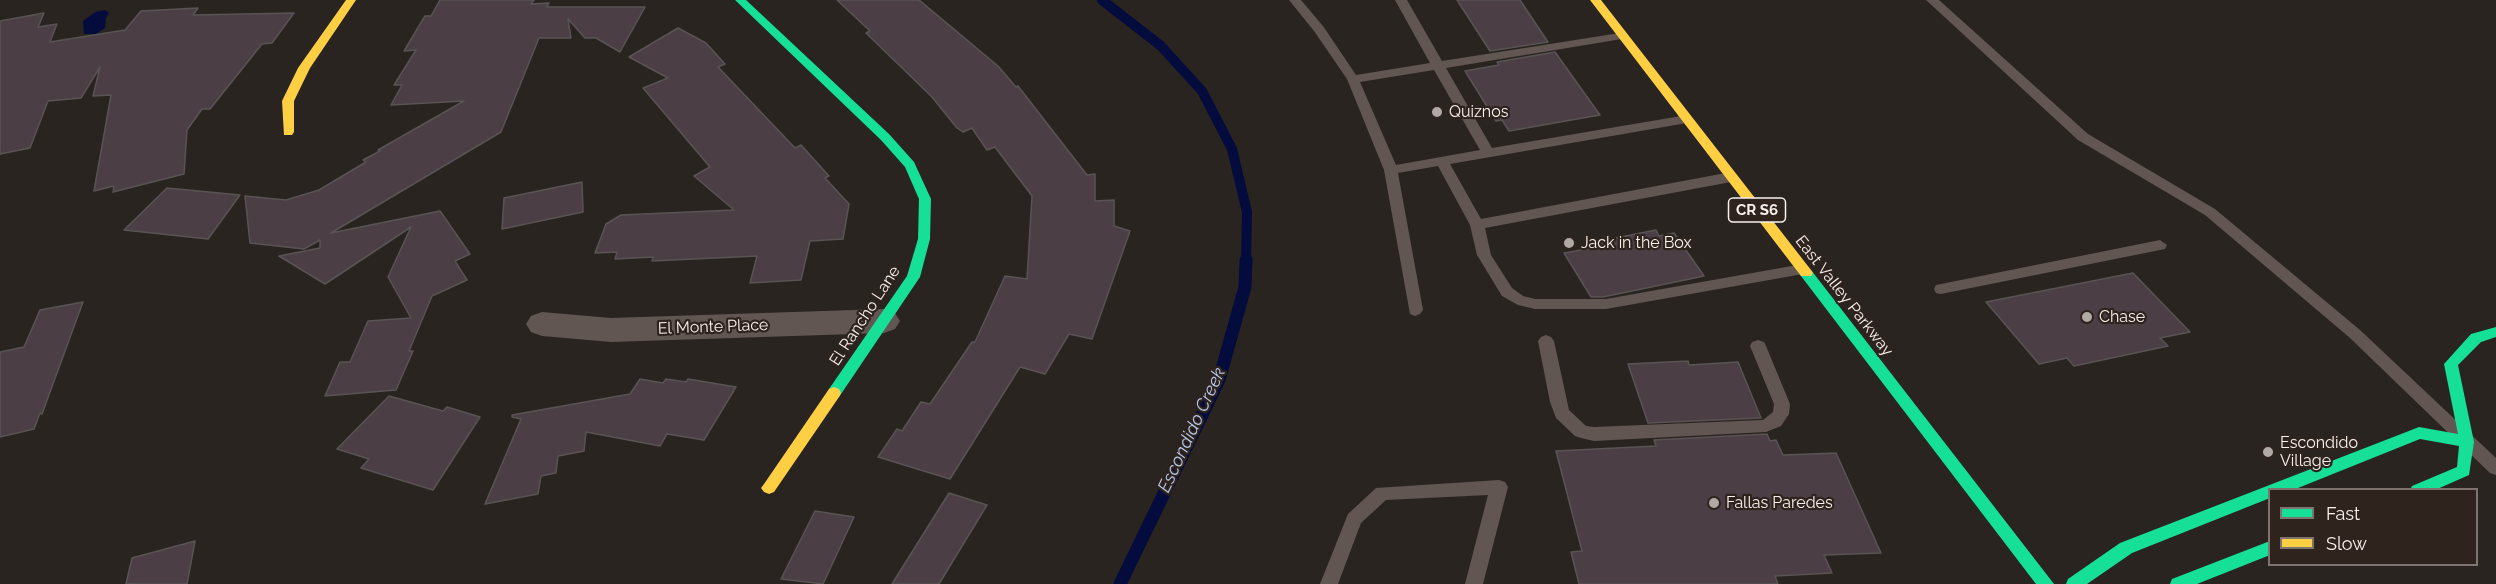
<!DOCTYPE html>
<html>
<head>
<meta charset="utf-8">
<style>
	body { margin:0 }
	#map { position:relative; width:2496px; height:584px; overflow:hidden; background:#2a2421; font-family:Raleway,sans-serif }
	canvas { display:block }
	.legend { position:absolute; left:2268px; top:488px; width:210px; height:78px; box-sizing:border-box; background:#2e231d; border:2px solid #7f7570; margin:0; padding:8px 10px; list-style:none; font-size:18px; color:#f8f1ed }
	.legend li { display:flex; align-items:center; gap:12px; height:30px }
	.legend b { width:30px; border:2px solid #7f7570 }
</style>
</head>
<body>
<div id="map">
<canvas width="2496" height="584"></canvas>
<ul class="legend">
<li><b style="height:8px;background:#16e098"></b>Fast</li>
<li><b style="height:8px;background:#ffcf43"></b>Slow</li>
</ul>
</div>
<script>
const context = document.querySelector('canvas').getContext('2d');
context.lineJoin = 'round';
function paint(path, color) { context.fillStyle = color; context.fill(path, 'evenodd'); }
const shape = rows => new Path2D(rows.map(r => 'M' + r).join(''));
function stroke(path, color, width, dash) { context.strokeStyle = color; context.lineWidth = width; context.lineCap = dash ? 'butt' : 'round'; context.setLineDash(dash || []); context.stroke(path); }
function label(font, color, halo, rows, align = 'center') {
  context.font = font + ' Raleway,sans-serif'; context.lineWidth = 4.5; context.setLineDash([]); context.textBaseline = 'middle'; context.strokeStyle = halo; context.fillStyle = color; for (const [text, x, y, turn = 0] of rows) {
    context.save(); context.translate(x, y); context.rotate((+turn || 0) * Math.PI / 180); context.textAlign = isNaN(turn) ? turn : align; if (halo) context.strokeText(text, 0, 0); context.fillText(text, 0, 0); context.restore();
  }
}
paint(shape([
	[105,10,109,13,106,18,105,28,96,34,84,34,83,21,95,12]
]), '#040b3d');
stroke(shape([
	[1102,0,1161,46,1202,91,1232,149,1247,212,1246,262]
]), '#040b3d', 10);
stroke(shape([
	[1120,584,1219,380,1245,287,1246,260]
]), '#040b3d', 13);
const building = shape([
	[440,0,534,0,531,4,549,3,547,7,645,7,620,52,596,38,585,38,568,19,571,38,539,38,501,132,331,233,440,211,470,254,455,261,467,280,432,296,409,351,413,351,396,390,325,396,340,362,350,362,368,321,411,318,388,277,411,227,325,284,279,256,320,248,320,240,304,249,250,243,245,196,286,200,319,190,366,162,363,160,380,151,378,150,464,101,391,105,402,85,394,85,416,50,404,51,425,16,431,16,440,0],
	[837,0,919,0,998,66,1016,87,1018,86,1087,175,1095,174,1095,201,1114,200,1114,226,1130,231,1092,339,1069,334,1045,374,1020,367,950,479,878,457,897,429,902,431,921,402,930,404,972,342,975,342,1005,276,1027,279,1032,196,995,147,987,150,972,128,963,132,957,128,932,97,866,33,870,31,837,0],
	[1457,0,1520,0,1548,42,1490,51,1457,0],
	[198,8,193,15,294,13,272,43,262,44,210,109,202,109,187,130,184,174,113,192,114,186,94,191,111,95,93,96,100,67,81,98,48,101,30,148,0,154,0,21,44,13,38,27,57,24,50,42,125,30,141,11,198,8],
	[678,28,706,43,725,64,718,67,795,148,801,145,829,176,825,178,849,204,843,239,810,241,801,280,750,283,757,256,652,261,653,257,615,259,617,252,595,253,606,224,621,215,734,210,694,176,710,167,643,88,668,78,629,57,678,28],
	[1555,52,1600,115,1509,131,1502,120,1496,121,1465,71,1499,65,1497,62,1555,52],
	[582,182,583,212,502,229,504,198,582,182],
	[167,188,240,195,208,239,124,230,167,188],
	[1656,230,1659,236,1674,233,1704,276,1603,297,1591,297,1564,253,1603,246,1600,241,1656,230],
	[2133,273,2190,332,2160,338,2168,346,2074,366,2067,358,2039,364,1986,302,2133,273],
	[83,302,42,414,40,413,34,429,0,437,0,352,24,347,40,310,83,302],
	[1688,361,1689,365,1738,362,1761,418,1648,423,1628,364,1688,361],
	[640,379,663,383,666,379,686,382,688,379,736,387,704,440,667,434,660,446,586,432,584,451,558,456,556,473,541,476,538,494,485,504,521,419,512,417,512,415,630,394,640,379],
	[389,396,443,411,447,407,480,417,433,490,361,468,369,459,337,449,389,396],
	[1767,434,1770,441,1776,440,1783,455,1836,453,1881,553,1824,555,1832,573,1775,576,1778,584,1579,584,1571,552,1582,551,1556,451,1656,446,1654,440,1767,434],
	[949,493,987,505,939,584,892,584,949,493],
	[815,511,854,517,823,584,781,579,815,511],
	[195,541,187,584,126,584,132,558,195,541]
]);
paint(building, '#4b3f45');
stroke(building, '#595454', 1.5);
paint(shape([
	[1289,0,1301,0,1323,26,1356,75,1430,63,1395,0,1407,0,1442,61,1626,32,1626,38,1622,39,1446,68,1492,148,1687,115,1694,119,1687,123,1450,164,1481,219,1731,172,1738,177,1731,182,1485,228,1491,255,1512,288,1523,296,1535,299,1606,299,1803,264,1810,269,1803,274,1606,309,1535,309,1518,305,1502,296,1477,255,1470,225,1438,166,1398,173,1423,310,1420,314,1415,316,1410,314,1384,170,1347,79,1314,31,1289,0],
	[1434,70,1480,150,1396,165,1360,82,1434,70],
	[1926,0,1939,0,2088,134,2215,209,2360,330,2496,458,2496,475,2490,473,2350,338,2205,215,2078,140,1926,0],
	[2160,240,2167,245,2165,249,1941,294,1936,293,1934,289,1936,285,1941,284,2160,240],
	[1546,335,1551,337,1554,341,1569,410,1586,426,1594,427,1763,420,1773,412,1774,404,1750,346,1752,342,1758,340,1764,342,1766,346,1790,404,1789,414,1781,426,1766,432,1594,441,1581,438,1575,436,1556,418,1550,402,1538,341,1541,337,1546,335],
	[1499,480,1505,482,1508,487,1483,584,1465,584,1488,495,1386,500,1361,523,1338,584,1320,584,1348,514,1376,488,1499,480]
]), '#615652');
paint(shape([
	[884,309,895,313,900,321,895,329,884,333,611,342,542,336,531,332,526,324,531,316,542,312,611,318,884,309]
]), '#615652');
paint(shape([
	[735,0,746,0,889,134,914,162,931,199,930,239,920,277,839,397,834,399,829,397,827,393,829,389,907,276,918,239,919,199,905,167,881,140,735,0],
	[1806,268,1811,270,2054,584,2036,584,1801,276,1799,273,1806,268],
	[2496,327,2496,337,2481,342,2458,365,2474,442,2469,475,2435,490,2410,490,2412,486,2457,467,2459,446,2420,439,2293,490,2270,490,2270,498,2132,553,2087,584,2066,584,2068,579,2120,543,2414,429,2419,427,2458,434,2444,364,2471,334,2496,327],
	[2270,541,2270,555,2197,584,2170,584,2172,579,2270,541]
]), '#16e098');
paint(shape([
	[346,0,356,0,310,68,294,101,294,132,292,135,284,135,282,101,298,68,346,0],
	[1590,0,1601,0,1811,270,1813,273,1811,276,1801,276,1590,0],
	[834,387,839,389,841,393,839,397,774,492,769,494,764,492,761,488,764,484,829,389,834,387]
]), '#ffcf43');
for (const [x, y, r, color] of [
	[1437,112,6,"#b0a9a6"],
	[1569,243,6,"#b0a9a6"],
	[2087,317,6,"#b0a9a6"],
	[2268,452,6,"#b0a9a6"],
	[1714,503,6,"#b0a9a6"]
]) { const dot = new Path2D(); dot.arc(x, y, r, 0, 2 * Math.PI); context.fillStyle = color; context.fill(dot); stroke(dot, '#2e231d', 2); }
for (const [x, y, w] of [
	[1757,210,57]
]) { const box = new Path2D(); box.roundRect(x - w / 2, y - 12, w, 24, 4.5); context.fillStyle = '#2e231d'; context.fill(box); stroke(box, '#f8f1ed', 1.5); }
label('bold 15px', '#f8f1ed', null, [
	["CR S6",1757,210]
]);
label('16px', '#f8f1ed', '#2e231d', [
	["Quiznos",1449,112],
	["Jack in the Box",1581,243],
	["Chase",2099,317],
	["Escondido",2280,443],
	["Village",2280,461],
	["Fallas Paredes",1726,503]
], 'left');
label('16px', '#f8f1ed', '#2e231d', [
	["East Valley Parkway",1844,296,52],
	["El Rancho Lane",865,316,-57],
	["El Monte Place",713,327,-2]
]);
label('italic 18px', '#b8cbee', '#2e231d', [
	["Escondido Creek",1192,430,-65]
]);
</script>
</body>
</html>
